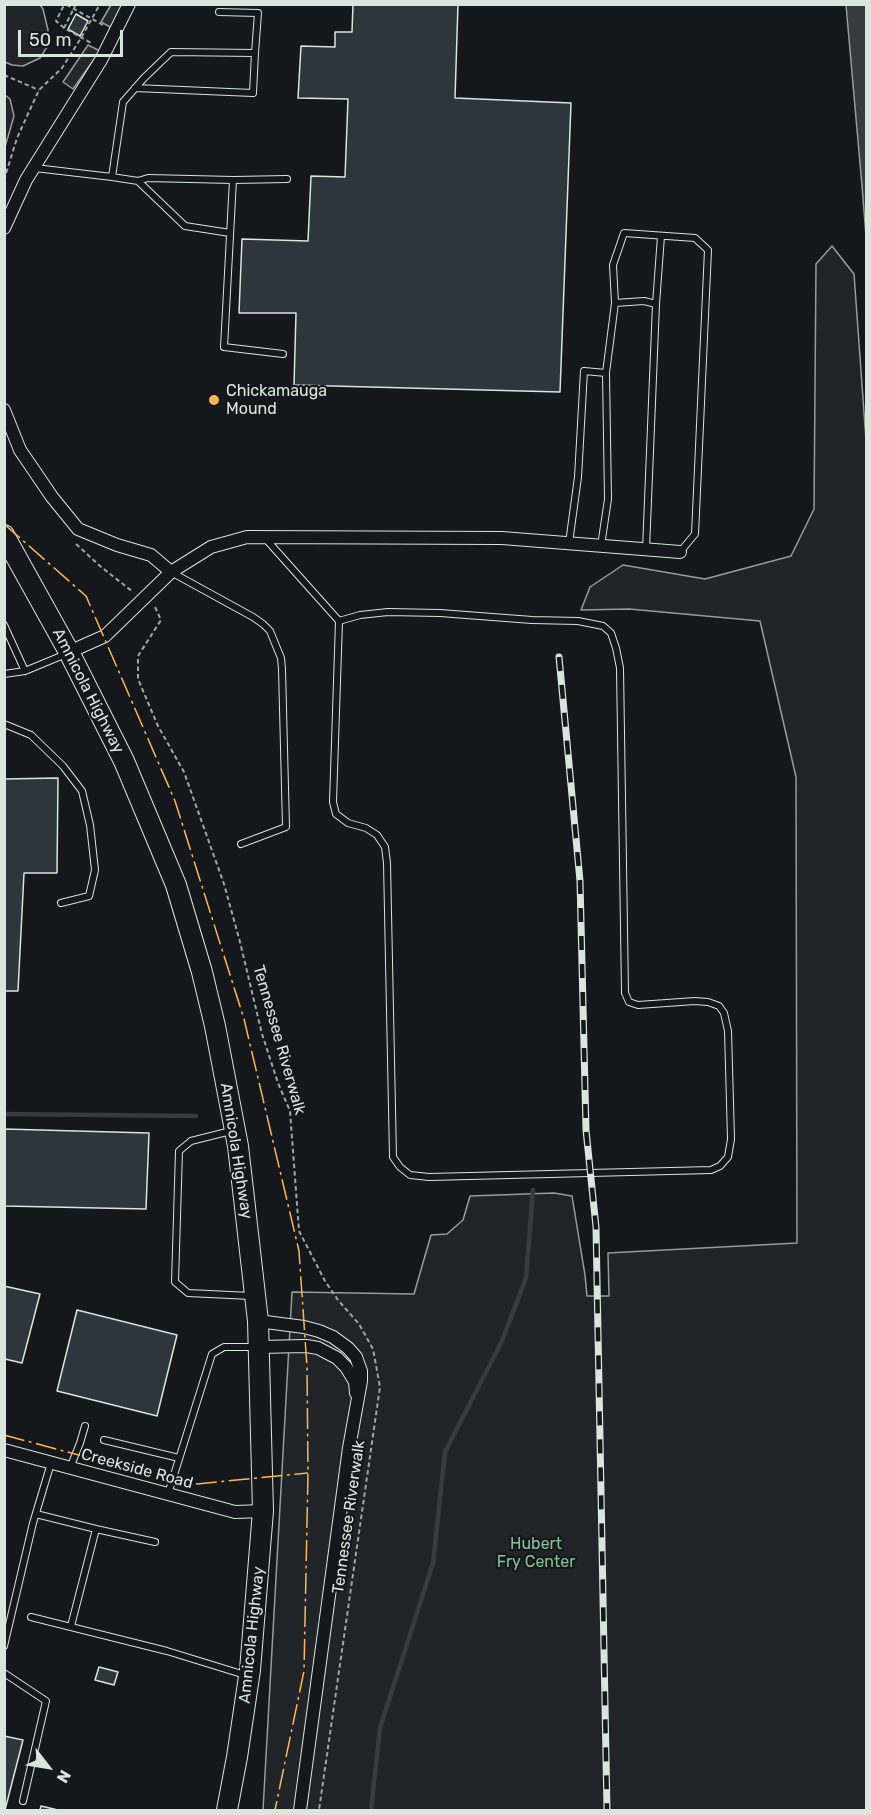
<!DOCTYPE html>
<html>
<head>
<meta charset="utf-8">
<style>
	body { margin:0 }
	#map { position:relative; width:871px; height:1815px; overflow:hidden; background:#14181c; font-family:Rubik,sans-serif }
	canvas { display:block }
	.frame { position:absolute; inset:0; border:6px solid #d8e6dc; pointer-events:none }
	.north { position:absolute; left:18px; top:1737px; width:60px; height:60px; -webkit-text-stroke:4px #14181c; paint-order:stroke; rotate:121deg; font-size:16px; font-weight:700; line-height:24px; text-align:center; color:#d8e6dc }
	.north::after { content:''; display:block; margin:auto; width:21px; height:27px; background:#d8e6dc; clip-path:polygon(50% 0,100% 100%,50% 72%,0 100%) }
	.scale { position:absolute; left:18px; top:30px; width:105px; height:27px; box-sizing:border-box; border:3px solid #d8e6dc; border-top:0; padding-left:8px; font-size:18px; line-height:21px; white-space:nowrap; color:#d8e6dc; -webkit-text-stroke:4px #14181c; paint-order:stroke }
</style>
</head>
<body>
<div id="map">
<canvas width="871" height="1815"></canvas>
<div class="frame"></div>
<div class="north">N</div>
<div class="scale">50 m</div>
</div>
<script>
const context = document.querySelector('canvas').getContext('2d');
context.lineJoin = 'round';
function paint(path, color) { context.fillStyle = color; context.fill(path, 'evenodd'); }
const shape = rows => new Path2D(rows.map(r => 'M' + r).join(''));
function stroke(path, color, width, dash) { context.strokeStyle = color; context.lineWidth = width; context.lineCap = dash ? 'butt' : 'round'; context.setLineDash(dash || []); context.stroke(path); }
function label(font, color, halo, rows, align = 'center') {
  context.font = font + ' Rubik,sans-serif'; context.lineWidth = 4.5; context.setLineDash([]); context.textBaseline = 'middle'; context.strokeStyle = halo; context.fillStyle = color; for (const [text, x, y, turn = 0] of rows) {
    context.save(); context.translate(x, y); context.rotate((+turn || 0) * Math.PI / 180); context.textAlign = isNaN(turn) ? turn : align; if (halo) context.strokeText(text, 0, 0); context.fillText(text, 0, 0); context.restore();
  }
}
const green = shape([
	[5,4,40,5,43,9,48,30,47,47,40,58,23,66,12,65,5,62,5,4],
	[5,95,10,99,14,116,5,147,5,95],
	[832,246,854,274,866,440,866,1810,263,1810,292,1292,414,1294,431,1235,447,1234,463,1220,470,1196,554,1193,572,1196,585,1275,587,1296,609,1296,608,1253,797,1243,796,777,760,621,629,609,581,610,590,587,623,565,705,579,791,556,814,509,816,264,832,246]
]);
paint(green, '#202428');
stroke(green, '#939e99', 1.5);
const parking = shape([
	[111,5,125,5,112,28,101,22,111,5],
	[88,45,100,51,73,89,63,82,88,45]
]);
paint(parking, '#24282b');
stroke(parking, '#939e99', 1.5);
const water = shape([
	[846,5,866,5,866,236,862,186,846,5]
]);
paint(water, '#363b3e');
stroke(water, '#939e99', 1.5);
stroke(shape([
	[4,1114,196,1116],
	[371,1810,380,1728,433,1563,445,1452,502,1341,526,1278,533,1190]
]), '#363b3e', 4.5);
const building = shape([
	[353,4,458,4,455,98,571,103,560,392,294,385,296,313,239,313,242,239,308,241,311,176,345,177,348,99,298,98,301,46,335,47,335,32,352,32,353,4],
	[76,14,88,21,80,36,68,29,76,14],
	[58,778,57,873,24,873,18,991,4,991,4,779,58,778],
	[4,1129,149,1133,146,1209,4,1206,4,1129],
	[4,1286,40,1294,22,1363,5,1359,4,1361,4,1286],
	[77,1310,177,1335,157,1416,57,1391,77,1310],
	[99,1667,118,1672,114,1685,95,1680,99,1667],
	[4,1736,23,1740,5,1810,4,1810,4,1736],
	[41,1806,58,1810,40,1810,41,1806]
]);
paint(building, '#2c363c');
stroke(building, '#d8e6dc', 1.5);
const service = shape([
	[219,12,258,13,255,53],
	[35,168,112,177,123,102,144,78,171,52,255,53,253,93,135,88],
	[112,177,138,181,148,178,233,180,224,347,283,354],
	[233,180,287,179],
	[138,181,185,226,230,233],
	[615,303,613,265,624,233,695,238,708,250,695,534,680,552],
	[656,304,661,236],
	[264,537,339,621,333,802,336,814,348,823,366,828,377,835,385,847,387,863,393,1157,400,1167,410,1175,429,1177,711,1170,720,1166,728,1157,731,1139,728,1031,724,1013,719,1006,708,1002,695,1001,638,1005,629,1002,625,993,620,668,616,648,611,633,603,626,578,621,532,620,440,613,388,612,360,615,339,621],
	[569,543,578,477,584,371,606,373,615,303,644,301,656,304,646,549],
	[601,546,608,499,606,373],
	[171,572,253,617,263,624,270,631,281,658,282,669,286,827,241,844],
	[4,625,25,671],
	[4,674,25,671,66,654],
	[4,724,31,735,63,766,82,791,90,825,95,870,89,896,61,903],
	[231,1131,191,1141,179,1151,175,1282,188,1293,251,1296],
	[104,1440,179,1458],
	[70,1468,80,1443,85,1426],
	[168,1494,212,1354,224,1347,256,1347],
	[36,1514,96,1529,71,1626],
	[96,1529,155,1542],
	[31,1617,167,1651,245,1675],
	[4,1646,33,1523,51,1463],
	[4,1673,46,1701,23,1801]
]);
const minor = shape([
	[4,228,26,180,101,60,129,4],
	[4,410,20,450,52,497,78,529,117,545,151,555,171,572],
	[69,652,105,636,171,572,211,547,247,537,502,538,680,552],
	[258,1321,304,1327,319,1331,333,1337,348,1348,356,1357,361,1371,361,1381,349,1448,300,1810],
	[259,1347,306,1346,318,1348,337,1358,346,1367,355,1382,356,1393],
	[4,1450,235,1512,263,1511]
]);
const primary = shape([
	[4,535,69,652,124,761,176,885,202,972,215,1026,238,1146,258,1321,263,1511,250,1670,237,1757,227,1810]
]);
stroke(service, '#d8e6dc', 8);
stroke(minor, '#d8e6dc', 14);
stroke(primary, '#d8e6dc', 22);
stroke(shape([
	[76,4,64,28,93,44],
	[64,28,56,21,63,7,67,5,103,25],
	[4,75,39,90],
	[4,180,17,138,39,90,62,68,81,38,100,4],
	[76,544,100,566,133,592],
	[155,607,161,620,138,656,138,679,158,726,184,772,224,884,240,942,262,1034,278,1083,290,1111,299,1231,325,1281,338,1300,359,1324,373,1349,380,1387,319,1810]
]), '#9da8a2', 2, [4.5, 3]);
stroke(service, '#14181c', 6);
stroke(minor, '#14181c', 12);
stroke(primary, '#14181c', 20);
const rail = shape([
	[559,657,580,881,586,1130,596,1227,607,1810]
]);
stroke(rail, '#d8e6dc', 7);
stroke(rail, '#14181c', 4.5, [14]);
stroke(shape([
	[4,524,86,596,175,801,244,1019,299,1251,307,1367,308,1473,304,1671,275,1810],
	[4,1435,131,1469,197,1484,308,1473]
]), '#ffb74d', 1.5, [21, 4.5, 3, 4.5]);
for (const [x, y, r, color] of [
	[214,400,6,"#ffb74d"]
]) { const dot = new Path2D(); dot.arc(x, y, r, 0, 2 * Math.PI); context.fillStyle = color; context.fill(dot); stroke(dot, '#14181c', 2); }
label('16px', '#d8e6dc', '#14181c', [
	["Chickamauga",226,391],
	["Mound",226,409]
], 'left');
label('16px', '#d8e6dc', '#14181c', [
	["Amnicola Highway",88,691,63],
	["Tennessee Riverwalk",279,1040,74],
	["Amnicola Highway",236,1151,81],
	["Creekside Road",137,1469,15],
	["Tennessee Riverwalk",349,1517,-82],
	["Amnicola Highway",252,1635,-84]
]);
label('16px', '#8ac095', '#14181c', [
	["Hubert",536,1544],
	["Fry Center",536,1562]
]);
</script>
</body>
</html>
